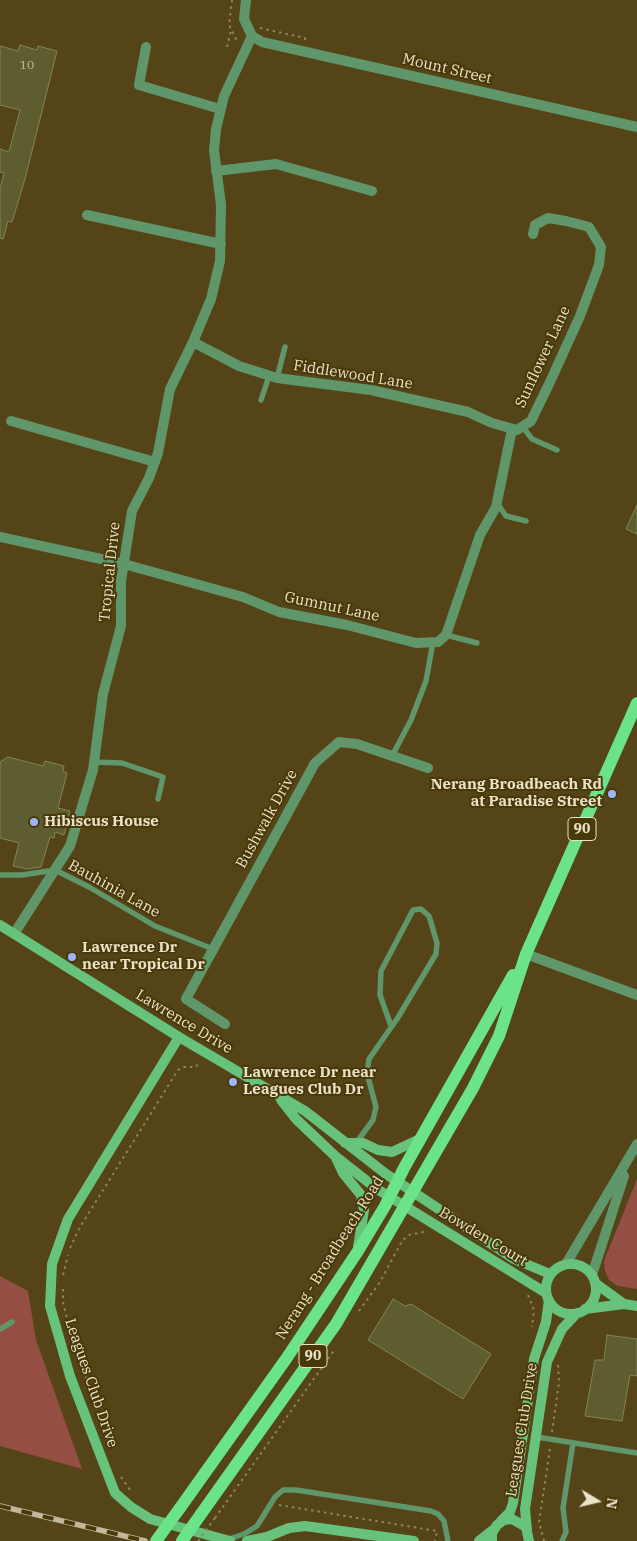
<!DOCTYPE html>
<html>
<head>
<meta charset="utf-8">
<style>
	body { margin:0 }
	#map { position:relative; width:637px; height:1541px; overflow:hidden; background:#544417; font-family:"IBM Plex Serif",serif }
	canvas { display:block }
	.north { position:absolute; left:572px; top:1476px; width:50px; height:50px; -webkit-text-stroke:4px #493909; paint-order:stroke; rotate:99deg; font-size:14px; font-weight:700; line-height:20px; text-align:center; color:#eae1c9 }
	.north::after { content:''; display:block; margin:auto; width:18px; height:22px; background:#eae1c9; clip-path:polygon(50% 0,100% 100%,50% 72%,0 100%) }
</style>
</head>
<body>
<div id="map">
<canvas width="637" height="1541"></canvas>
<div class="north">N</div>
</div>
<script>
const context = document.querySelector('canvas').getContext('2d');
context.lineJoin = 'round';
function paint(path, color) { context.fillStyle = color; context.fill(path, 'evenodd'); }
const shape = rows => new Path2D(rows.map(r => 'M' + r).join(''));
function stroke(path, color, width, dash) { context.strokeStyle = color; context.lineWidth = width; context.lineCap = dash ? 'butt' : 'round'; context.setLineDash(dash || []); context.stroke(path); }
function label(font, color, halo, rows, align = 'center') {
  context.font = font + ' "IBM Plex Serif",serif'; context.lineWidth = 4; context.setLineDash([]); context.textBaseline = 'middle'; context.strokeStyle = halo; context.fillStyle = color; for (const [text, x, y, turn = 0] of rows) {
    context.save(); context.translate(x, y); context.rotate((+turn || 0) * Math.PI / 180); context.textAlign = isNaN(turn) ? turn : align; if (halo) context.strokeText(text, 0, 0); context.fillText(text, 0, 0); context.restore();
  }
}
paint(shape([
	[637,1179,637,1289,618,1286,609,1280,605,1271,604,1261],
	[0,1276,28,1291,36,1340,82,1469,0,1446]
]), '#954e43');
const building = shape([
	[20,45,37,50,38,46,57,51,25,179,12,222,8,221,3,239,0,238,0,189,4,173,0,172,0,149,9,152,20,110,0,105,0,46,18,51,20,45],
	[637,505,637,534,626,529,637,505],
	[8,757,43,766,45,761,64,766,63,771,67,773,58,808,70,811,64,835,55,832,54,838,50,837,41,867,27,869,13,866,19,843,0,838,0,762,8,757],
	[393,1299,405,1306,411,1304,491,1354,463,1399,368,1340,393,1299],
	[607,1335,637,1339,637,1376,630,1375,622,1421,585,1416,595,1360,604,1360,607,1335]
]);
paint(building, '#5d5d30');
stroke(building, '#828455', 1);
stroke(shape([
	[232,0,229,25,238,43],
	[260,28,305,38,305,40],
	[227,47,231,30],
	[70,1248,80,1227,178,1070,184,1067,196,1067,199,1062],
	[63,1275,68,1255],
	[63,1289,63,1302,69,1327,109,1445],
	[528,1295,534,1310,532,1327],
	[359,1311,380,1282,402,1241,409,1235,424,1232],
	[552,1432,559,1382,558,1365],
	[121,1477,130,1490],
	[279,1505,437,1531,435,1541],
	[215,1518,335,1349],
	[544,1541,539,1522,550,1449]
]), '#90835e', 2, [2.5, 4]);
stroke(shape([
	[277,378,285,347],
	[261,400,269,376],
	[522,426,532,439,557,450],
	[497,503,506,516,526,521],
	[446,635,477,643],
	[392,756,411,720,426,681,433,642],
	[94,762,122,763,163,777,158,799],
	[0,875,22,875,55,870,89,887,155,926,213,949],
	[356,1143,373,1120,376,1107,367,1073,369,1059,397,1019,436,954,437,943,429,916,421,909,413,910,381,971,380,995,391,1026],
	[0,1329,12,1322],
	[537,1437,637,1453],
	[226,1540,244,1534,257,1526,275,1497,283,1490,296,1490,431,1511,438,1514,444,1521,448,1541],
	[562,1541,566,1532,563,1508,573,1443]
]), '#5f966a', 5.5);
stroke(shape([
	[246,0,244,19,252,36],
	[252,36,262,42,637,127],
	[146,47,139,85,220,109],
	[216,171,276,164,372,191],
	[87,215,221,244],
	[193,342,239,366,277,378,371,390,468,412,492,423,517,430,531,421,550,382,580,316,599,265,601,247,589,227,566,221,548,218,535,225,533,234],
	[11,421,155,462],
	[0,537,124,564,243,597,279,612,347,625,416,643,438,642,446,635,480,535,496,507,512,429],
	[14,934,70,846,93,770,103,694,121,626,121,581,132,511,149,478,158,453,170,389,193,342,211,299,220,261,221,205,214,150,216,129,224,96,252,36],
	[526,954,637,995],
	[225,1024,186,999,315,763,339,742,357,744,428,768],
	[566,1264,637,1144],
	[592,1275,624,1176]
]), '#5f966a', 10);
stroke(shape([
	[0,925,179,1037,305,1111,386,1174,514,1259,550,1274],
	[179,1037,68,1219,52,1264,50,1306,70,1376,115,1493,131,1507,150,1519,230,1541],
	[281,1100,296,1119,335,1156,377,1189,546,1293],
	[345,1143,363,1143,378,1150,392,1152,422,1138],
	[336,1158,343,1173,361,1195,364,1210,358,1247],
	'546 1289a25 25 0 1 1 50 0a25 25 0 1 1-50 0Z',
	[595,1283,624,1304],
	[585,1309,624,1304,637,1306],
	[501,1521,510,1512,513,1503,534,1359,546,1322,549,1300],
	[527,1530,525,1509,547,1362,562,1329,577,1313],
	[247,1541,267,1537,289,1528,305,1526,414,1541],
	[479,1541,493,1530],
	[492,1541,492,1533,497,1525,504,1520,512,1519,526,1527,529,1541]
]), '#67c27c', 10);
stroke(shape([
	[180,1508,286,1359,358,1251,385,1206,404,1168,513,975],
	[201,1514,336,1324,473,1088,499,1036,526,954,637,703]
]), '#6be489', 12);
const rail = shape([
	[0,1506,145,1541]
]);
stroke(rail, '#c2b799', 5.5);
stroke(rail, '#493909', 4, [11]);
stroke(shape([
	[198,1541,215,1518]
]), '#90835e', 2, [2.5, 4]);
stroke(shape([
	[156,1541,180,1508],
	[182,1541,201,1514]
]), '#6be489', 12);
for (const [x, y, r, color] of [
	[612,794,5,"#9cb4fd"],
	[34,822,5,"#9cb4fd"],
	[72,957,5,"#9cb4fd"],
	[233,1082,5,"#9cb4fd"]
]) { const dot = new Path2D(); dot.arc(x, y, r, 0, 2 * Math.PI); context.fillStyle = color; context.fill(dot); stroke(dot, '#493909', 2); }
label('12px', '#c7c0a3', null, [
	["10",27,66]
]);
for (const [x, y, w] of [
	[582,829,28],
	[313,1356,28]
]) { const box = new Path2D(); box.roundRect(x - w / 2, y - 11.5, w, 23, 4); context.fillStyle = '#493909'; context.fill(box); stroke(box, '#eae1c9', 1); }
label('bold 14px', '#eae1c9', null, [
	["90",582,829],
	["90",313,1356]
]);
label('15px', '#eae1c9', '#493909', [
	["Mount Street",447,69,13],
	["Sunflower Lane",543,357,-65],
	["Fiddlewood Lane",353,375,9],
	["Tropical Drive",110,572,-84],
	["Gumnut Lane",332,607,12],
	["Bushwalk Drive",267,819,-61],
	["Bauhinia Lane",114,889,29],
	["Lawrence Drive",184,1022,31],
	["Bowden Court",483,1237,31],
	["Nerang - Broadbeach Road",330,1258,-58],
	["Leagues Club Drive",91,1383,71],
	["Leagues Club Drive",522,1430,-81]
]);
label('bold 15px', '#eae1c9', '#493909', [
	["Nerang Broadbeach Rd",602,785,"right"],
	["at Paradise Street",602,802,"right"],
	["Hibiscus House",44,822],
	["Lawrence Dr",82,948],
	["near Tropical Dr",82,965],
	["Lawrence Dr near",243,1073],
	["Leagues Club Dr",243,1090]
], 'left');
</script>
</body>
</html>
